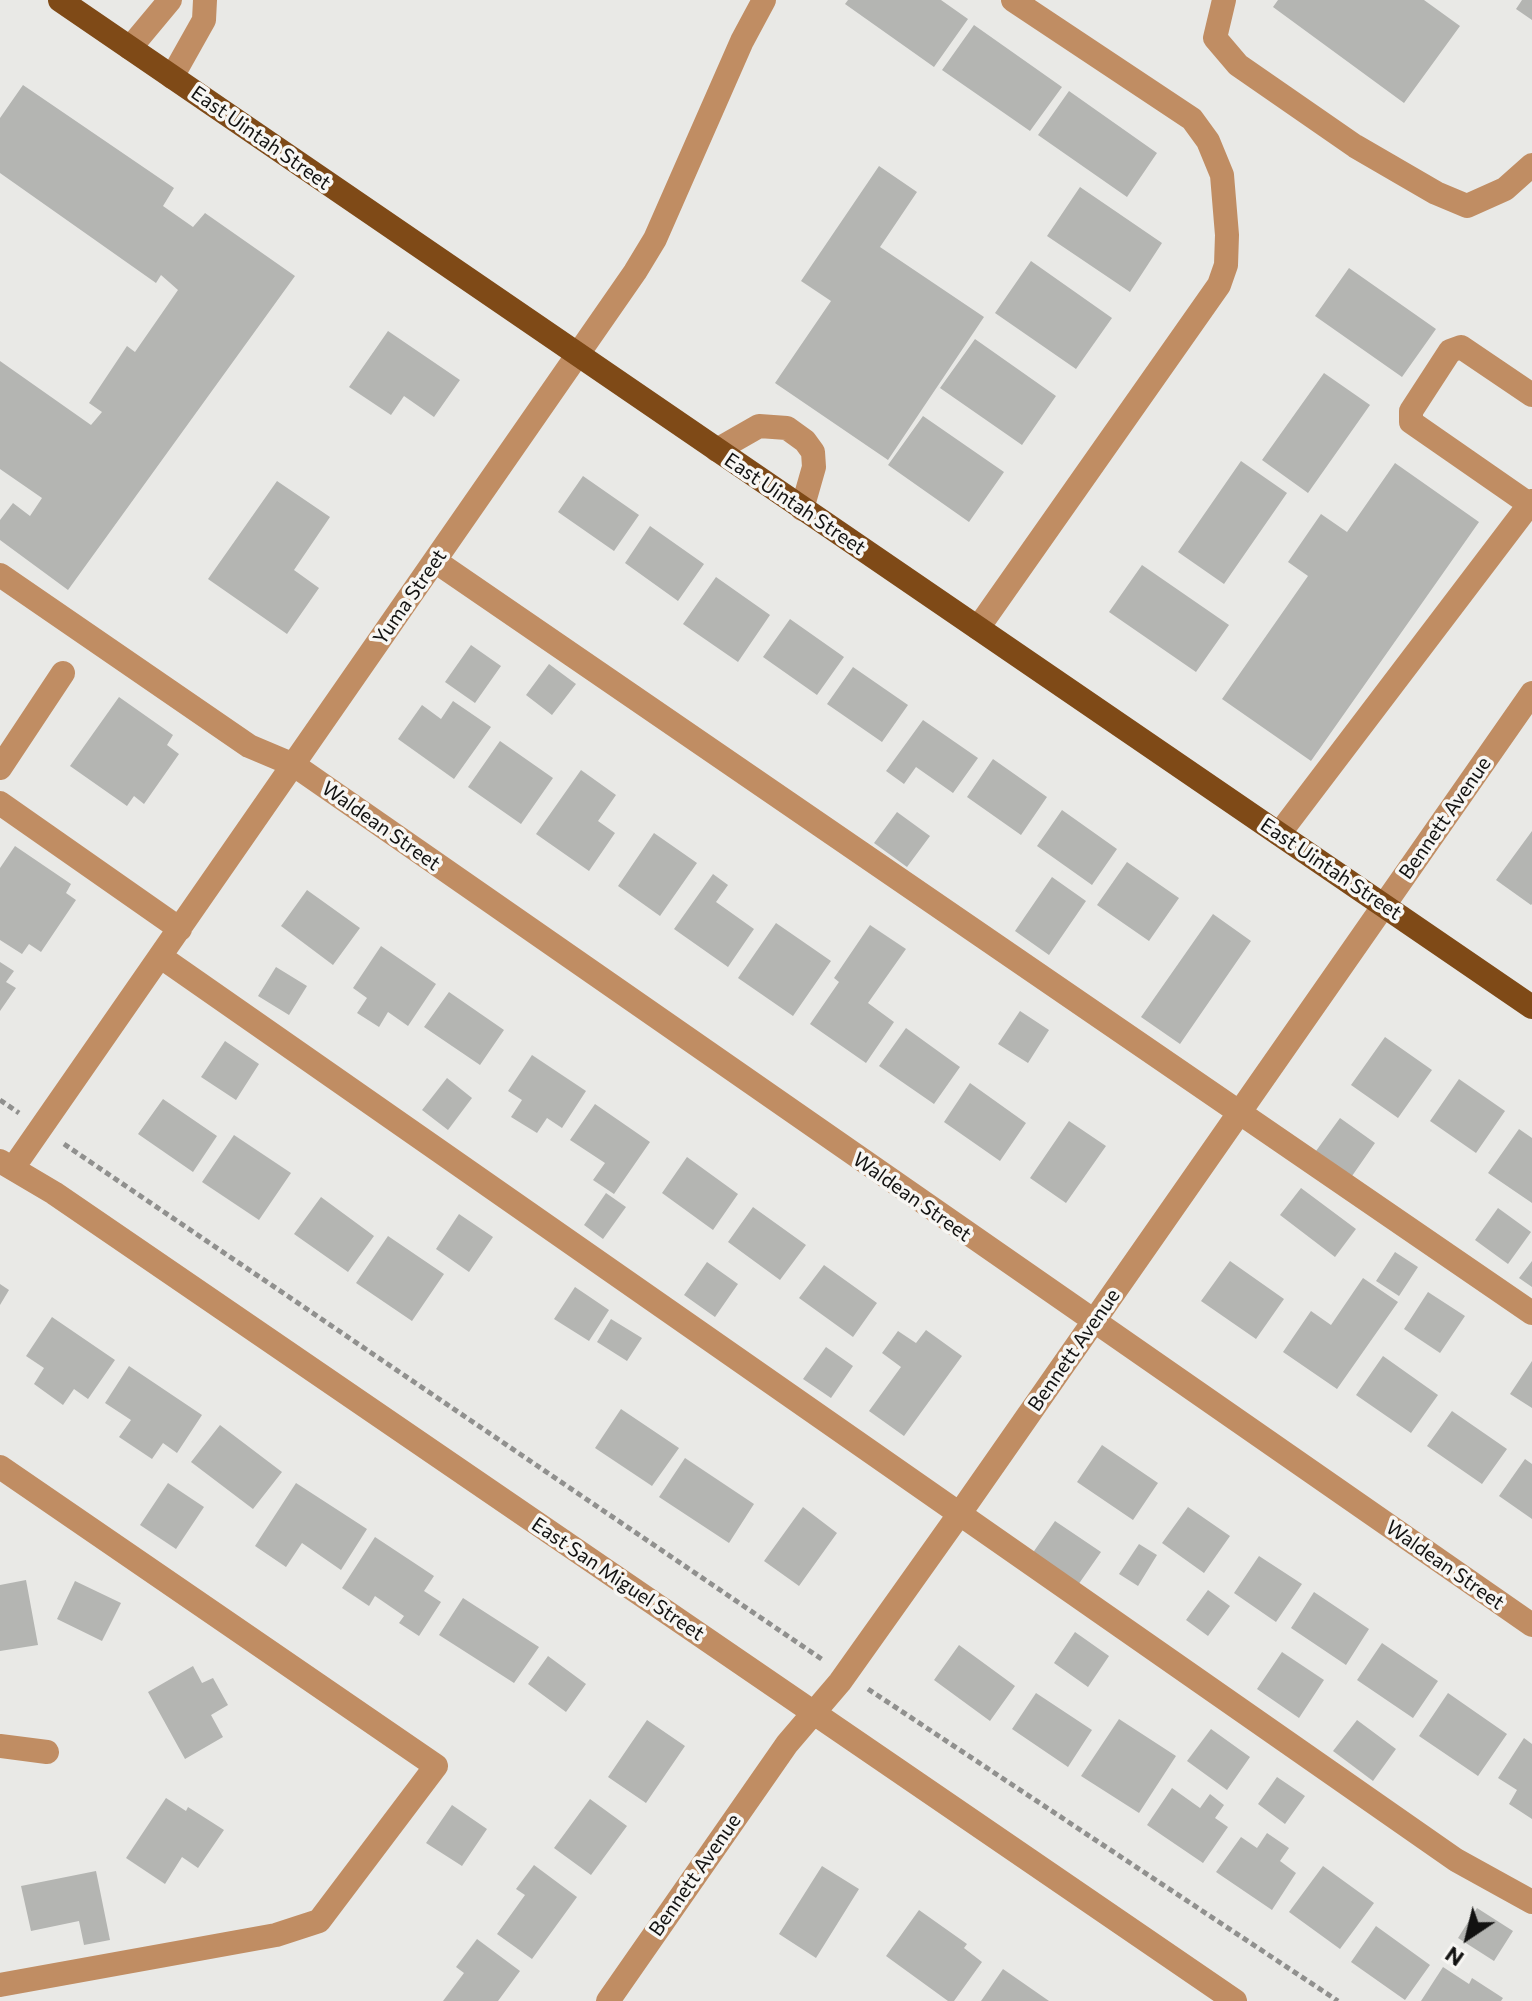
<!DOCTYPE html>
<html>
<head>
<meta charset="utf-8">
<style>
	body { margin:0 }
	#map { position:relative; width:1532px; height:2001px; overflow:hidden; background:#e9e9e6; font-family:Commissioner,sans-serif }
	canvas { display:block }
	.north { position:absolute; left:1428px; top:1897px; width:80px; height:80px; -webkit-text-stroke:6px #f7f6f3; paint-order:stroke; rotate:215deg; font-size:22px; font-weight:700; line-height:32px; text-align:center; color:#121211 }
	.north::after { content:''; display:block; margin:auto; width:28px; height:36px; background:#121211; clip-path:polygon(50% 0,100% 100%,50% 72%,0 100%) }
</style>
</head>
<body>
<div id="map">
<canvas width="1532" height="2001"></canvas>
<div class="north">N</div>
</div>
<script>
const context = document.querySelector('canvas').getContext('2d');
context.lineJoin = 'round';
function paint(path, color) { context.fillStyle = color; context.fill(path, 'evenodd'); }
const shape = rows => new Path2D(rows.map(r => 'M' + r).join(''));
function stroke(path, color, width, dash) { context.strokeStyle = color; context.lineWidth = width; context.lineCap = dash ? 'butt' : 'round'; context.setLineDash(dash || []); context.stroke(path); }
function label(font, color, halo, rows, align = 'center') {
  context.font = font + ' Commissioner,sans-serif'; context.lineWidth = 7; context.setLineDash([]); context.textBaseline = 'middle'; context.strokeStyle = halo; context.fillStyle = color; for (const [text, x, y, turn = 0] of rows) {
    context.save(); context.translate(x, y); context.rotate((+turn || 0) * Math.PI / 180); context.textAlign = isNaN(turn) ? turn : align; if (halo) context.strokeText(text, 0, 0); context.fillText(text, 0, 0); context.restore();
  }
}
paint(shape([
	[848,0,941,0,968,19,934,67,845,4],
	[1278,0,1424,0,1460,26,1404,103,1273,7],
	[1522,0,1532,0,1532,20,1516,9],
	[974,25,1062,87,1030,131,942,70],
	[23,85,174,188,163,206,193,227,205,213,295,276,68,590,0,540,0,520,13,503,30,516,42,498,0,469,0,361,91,425,102,412,89,403,127,346,135,352,178,290,161,275,156,283,0,173,0,118],
	[1069,91,1157,153,1127,197,1038,135],
	[879,166,917,192,880,247,984,317,888,460,775,383,831,301,801,281],
	[1080,187,1162,243,1130,292,1047,236],
	[1031,261,1112,318,1076,369,995,313],
	[1349,268,1436,329,1402,377,1315,316],
	[388,331,460,380,434,417,404,396,391,415,349,387],
	[975,339,1056,396,1022,445,940,388],
	[1324,373,1370,405,1308,493,1262,460],
	[923,416,1004,472,969,522,888,465],
	[1241,461,1287,493,1224,584,1178,552],
	[1395,463,1479,522,1311,761,1222,699,1308,576,1288,562,1321,514,1347,532],
	[583,476,639,515,614,551,558,512],
	[277,481,330,517,294,570,319,588,287,634,208,579],
	[650,526,704,564,678,601,625,563],
	[1142,565,1229,625,1196,672,1109,612],
	[716,577,770,615,738,662,683,624],
	[790,619,844,657,817,695,763,657],
	[471,645,501,666,475,703,445,682],
	[549,664,576,684,552,715,526,695],
	[853,667,908,705,882,742,827,704],
	[119,697,173,735,167,745,179,754,144,804,134,796,127,806,70,766],
	[453,701,491,727,454,779,398,739,422,705,441,719],
	[923,720,978,758,953,793,916,767,904,784,886,771],
	[500,741,553,778,521,824,468,787],
	[993,759,1047,797,1021,835,967,797],
	[581,770,616,795,598,821,615,833,589,871,536,834],
	[1062,810,1117,849,1092,885,1037,846],
	[897,812,930,836,907,867,874,843],
	[1532,831,1532,904,1531,905,1496,880],
	[654,833,697,863,660,916,618,886],
	[15,846,71,884,66,893,76,900,41,952,29,944,22,954,0,940,0,868],
	[1127,862,1179,898,1149,941,1097,905],
	[713,874,728,885,716,902,754,929,728,967,674,929],
	[1052,877,1086,901,1049,955,1015,931],
	[307,890,360,928,333,965,281,926],
	[1213,914,1251,941,1180,1044,1141,1017],
	[776,923,831,961,793,1016,738,978],
	[870,925,906,949,868,1003,894,1022,866,1063,810,1024,839,982,834,978],
	[381,946,436,984,408,1026,388,1012,379,1027,357,1013,367,998,353,988],
	[0,962,14,971,6,982,16,988,0,1011],
	[276,967,307,986,289,1015,258,996],
	[449,992,504,1030,480,1065,424,1027],
	[1020,1011,1049,1030,1028,1063,998,1044],
	[906,1028,960,1067,934,1104,879,1066],
	[1385,1037,1432,1070,1398,1118,1351,1085],
	[225,1041,259,1064,236,1100,201,1077],
	[532,1055,586,1091,562,1128,547,1118,537,1133,511,1117,522,1100,508,1091],
	[447,1078,472,1098,448,1130,422,1110],
	[1459,1079,1505,1111,1476,1153,1430,1121],
	[970,1083,1026,1123,1000,1161,944,1122],
	[163,1099,217,1136,193,1172,138,1134],
	[595,1104,650,1142,614,1194,593,1180,605,1163,570,1140],
	[1340,1118,1375,1143,1352,1176,1316,1151],
	[1069,1121,1106,1146,1066,1203,1030,1178],
	[1519,1129,1532,1138,1532,1203,1488,1173],
	[234,1135,291,1173,259,1220,202,1182],
	[687,1157,738,1194,713,1230,662,1193],
	[1301,1188,1356,1229,1335,1257,1280,1215],
	[606,1193,626,1207,603,1239,584,1225],
	[321,1197,374,1236,348,1272,294,1234],
	[753,1207,806,1245,780,1280,728,1242],
	[1498,1208,1531,1232,1508,1264,1475,1240],
	[459,1214,493,1237,469,1272,436,1249],
	[388,1236,444,1274,412,1321,356,1283],
	[1395,1252,1418,1267,1399,1296,1376,1281],
	[1230,1261,1284,1299,1256,1339,1201,1301],
	[1532,1261,1532,1287,1519,1278],
	[707,1262,738,1284,715,1317,684,1295],
	[824,1265,877,1303,853,1337,799,1298],
	[1363,1278,1398,1302,1337,1389,1283,1352,1311,1311,1331,1325],
	[0,1284,9,1290,0,1305],
	[575,1287,609,1310,589,1341,554,1319],
	[1428,1292,1465,1316,1440,1353,1404,1329],
	[52,1317,115,1360,88,1399,74,1389,63,1405,34,1384,44,1368,26,1356],
	[611,1319,642,1338,627,1361,597,1342],
	[926,1330,962,1356,904,1436,869,1411,901,1367,882,1353,898,1331,916,1343],
	[826,1347,853,1366,831,1398,803,1379],
	[1383,1356,1438,1395,1411,1433,1356,1395],
	[1532,1361,1532,1408,1510,1394],
	[129,1366,202,1415,177,1453,163,1443,152,1459,119,1437,131,1420,105,1403],
	[621,1409,679,1448,652,1486,595,1448],
	[1452,1411,1507,1449,1482,1484,1427,1446],
	[220,1425,282,1472,253,1509,191,1462],
	[1102,1445,1158,1483,1133,1520,1077,1482],
	[685,1458,754,1504,729,1543,659,1497],
	[1525,1459,1532,1464,1532,1519,1499,1496],
	[168,1483,204,1507,176,1549,140,1525],
	[296,1483,367,1529,341,1570,302,1543,286,1567,255,1546],
	[803,1507,837,1533,799,1586,764,1561],
	[1188,1507,1230,1536,1204,1573,1162,1543],
	[1055,1521,1101,1552,1078,1585,1032,1554],
	[375,1537,434,1576,424,1591,441,1602,419,1636,399,1623,404,1616,375,1596,369,1606,342,1588],
	[1139,1544,1157,1555,1138,1586,1119,1574],
	[1259,1556,1302,1584,1276,1622,1234,1593],
	[26,1580,38,1645,0,1651,0,1585],
	[75,1581,121,1603,102,1641,57,1619],
	[1208,1590,1230,1606,1208,1636,1186,1620],
	[1314,1592,1369,1629,1346,1665,1291,1628],
	[463,1598,539,1647,514,1683,439,1635],
	[1075,1632,1109,1656,1088,1687,1054,1663],
	[1382,1643,1438,1681,1413,1718,1357,1680],
	[959,1645,1015,1686,990,1721,934,1680],
	[1282,1652,1324,1680,1299,1718,1257,1689],
	[548,1656,586,1684,566,1712,528,1684],
	[193,1666,202,1683,213,1678,228,1705,211,1715,223,1737,185,1759,148,1692],
	[1036,1693,1092,1730,1068,1767,1012,1729],
	[1448,1693,1507,1734,1478,1776,1419,1736],
	[1119,1719,1176,1756,1139,1813,1081,1776],
	[647,1720,685,1746,646,1803,608,1777],
	[1357,1720,1396,1749,1373,1781,1333,1751],
	[1211,1729,1250,1757,1227,1790,1187,1761],
	[1524,1738,1532,1744,1532,1819,1509,1804,1517,1790,1498,1778],
	[1277,1777,1305,1796,1285,1824,1258,1804],
	[1172,1788,1200,1808,1210,1794,1224,1805,1215,1818,1228,1827,1203,1863,1147,1825],
	[166,1798,186,1811,188,1807,224,1830,198,1868,182,1857,165,1884,126,1858],
	[590,1799,627,1826,591,1875,554,1848],
	[452,1805,487,1829,462,1866,426,1843],
	[1267,1833,1289,1848,1280,1861,1296,1873,1272,1910,1216,1872,1241,1837,1257,1848],
	[534,1865,577,1897,532,1959,497,1934,525,1895,516,1889],
	[822,1866,859,1889,816,1958,779,1934],
	[1323,1866,1374,1903,1340,1949,1289,1912],
	[96,1871,110,1940,84,1945,79,1921,31,1931,21,1886],
	[1477,1908,1513,1931,1494,1961,1458,1938],
	[919,1910,967,1944,964,1948,982,1962,954,2001,948,2001,886,1956],
	[1376,1926,1430,1965,1405,2000,1351,1962],
	[477,1939,520,1971,498,2001,443,2001,464,1973,456,1967],
	[1443,1967,1469,1984,1472,1978,1503,1998,1501,2001,1421,2001],
	[1003,1969,1049,2001,981,2001]
]), '#b4b5b2');
stroke(shape([
	[0,1100,19,1113],
	[64,1144,823,1660],
	[868,1689,1338,2001]
]), '#90908e', 5, [6, 4]);
stroke(shape([
	[1224,0,1215,38,1238,65,1355,146,1436,193,1467,206,1505,189,1532,165],
	[130,48,170,0],
	[172,77,204,20,205,0],
	[1532,395,1461,347,1450,351,1411,411,1411,422,1532,506],
	[717,450,759,426,787,428,805,441,813,452,814,467,802,509],
	[435,561,1532,1313],
	[0,575,249,746,294,765,1532,1625],
	[978,628,1219,285,1226,265,1227,235,1222,175,1208,141,1192,119,1013,0],
	[0,768,63,673],
	[0,803,180,929],
	[1279,834,1532,501],
	[161,957,1456,1860,1532,1902],
	[0,1161,54,1193,1235,2001],
	[13,1168,635,272,655,239,742,41,764,0],
	[0,1467,436,1766,319,1921,276,1935,0,1985],
	[0,1746,47,1752],
	[608,2001,787,1744,840,1682,958,1516,1532,693]
]), '#c08d63', 24);
stroke(shape([
	[60,0,1532,1007]
]), '#7f4a17', 24);
label('20px', '#121211', '#f7f6f3', [
	["East Uintah Street",261,138,35],
	["East Uintah Street",795,504,34],
	["Yuma Street",410,597,-55],
	["Bennett Avenue",1445,818,-55],
	["Waldean Street",381,826,35],
	["East Uintah Street",1331,869,34],
	["Waldean Street",912,1197,35],
	["Bennett Avenue",1074,1350,-55],
	["Waldean Street",1445,1565,35],
	["East San Miguel Street",618,1579,34],
	["Bennett Avenue",695,1875,-55]
]);
</script>
</body>
</html>
